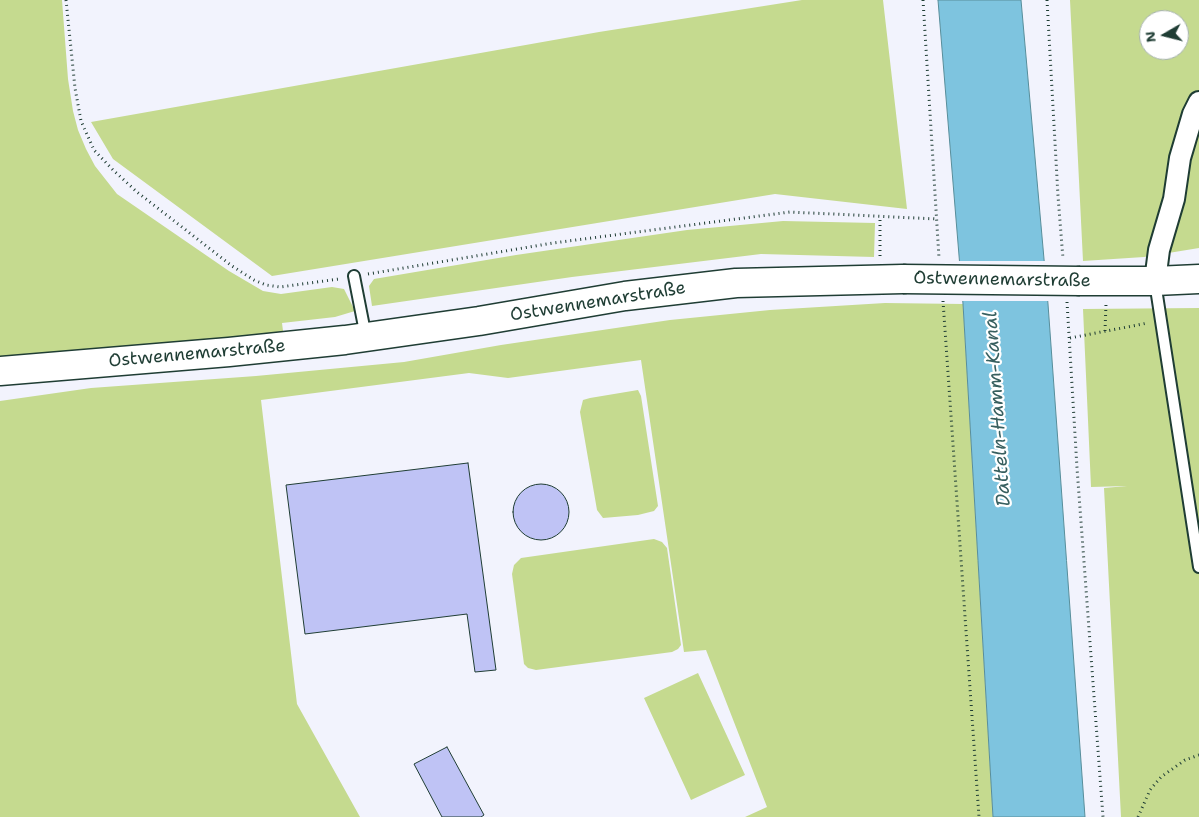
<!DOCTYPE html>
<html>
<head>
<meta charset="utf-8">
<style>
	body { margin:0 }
	#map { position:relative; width:1199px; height:817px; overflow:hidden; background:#f2f3fd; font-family:"Shantell Sans",sans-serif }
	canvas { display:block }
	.north { position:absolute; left:1139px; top:10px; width:50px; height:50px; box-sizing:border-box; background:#fff; border:1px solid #a5b1ae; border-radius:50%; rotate:262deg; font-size:14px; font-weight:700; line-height:20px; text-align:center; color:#1f3d34 }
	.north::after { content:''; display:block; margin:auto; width:18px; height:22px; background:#1f3d34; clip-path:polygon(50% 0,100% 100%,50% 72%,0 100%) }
</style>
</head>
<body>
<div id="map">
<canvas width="1199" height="817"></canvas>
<div class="north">N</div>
</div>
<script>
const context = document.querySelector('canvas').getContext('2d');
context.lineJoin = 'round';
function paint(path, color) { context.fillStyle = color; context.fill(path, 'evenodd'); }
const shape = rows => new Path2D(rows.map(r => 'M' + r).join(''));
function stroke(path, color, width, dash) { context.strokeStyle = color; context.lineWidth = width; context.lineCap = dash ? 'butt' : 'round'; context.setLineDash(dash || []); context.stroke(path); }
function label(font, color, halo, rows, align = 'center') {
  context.font = font + ' "Shantell Sans",sans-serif'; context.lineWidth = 4.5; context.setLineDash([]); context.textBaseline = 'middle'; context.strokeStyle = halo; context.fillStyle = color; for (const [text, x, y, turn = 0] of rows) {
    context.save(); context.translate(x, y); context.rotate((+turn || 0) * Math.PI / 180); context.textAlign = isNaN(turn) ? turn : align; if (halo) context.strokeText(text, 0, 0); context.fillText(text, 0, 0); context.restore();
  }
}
paint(shape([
	[0,0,62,0,68,79,73,111,78,130,86,149,95,166,117,194,229,271,263,291,281,294,332,287,344,289,355,311,335,317,282,323,283,331,246,340,0,358],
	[802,0,883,0,907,209,775,194,272,276,113,159,91,122,599,32],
	[1070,0,1199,0,1199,248,1144,257,1083,261],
	[1149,20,1179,20,1179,50,1149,50],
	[783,221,875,223,874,257,761,254,572,277,372,306,369,286,374,279,516,255,687,230],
	[885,303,963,304,993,817,745,817,767,807,706,650,684,652,641,360,508,378,469,373,261,400,297,704,360,817,0,817,0,401,91,388,256,376,404,362,501,345,670,320,770,310],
	[1199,308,1199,817,1121,817,1104,488,1127,486,1091,487,1083,309],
	[638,390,641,396,658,506,654,511,638,515,603,518,597,510,580,412,583,400,590,398],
	[654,539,662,542,667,548,681,645,678,649,672,652,536,670,528,668,524,664,512,574,514,565,521,558],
	[698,673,745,775,691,800,644,698]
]), '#c5da8f');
const water = shape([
	[938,0,1021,0,1048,304,1085,817,993,817,963,304,938,0]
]);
paint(water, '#7ec4df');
stroke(water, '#588e9b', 1);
paint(shape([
	[956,261,1047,261,1050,301,960,301]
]), '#f2f3fd');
const building = shape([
	[468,463,496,670,475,672,467,614,305,634,286,485,468,463],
	'513 512a28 28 0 1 1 56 0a28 28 0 1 1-56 0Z',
	[447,747,484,815,481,817,442,817,414,764,447,747]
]);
paint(building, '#bfc3f5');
stroke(building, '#1f3d34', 1);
const lane = shape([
	[354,276,366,337],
	[1155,282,1199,567]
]);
const street = shape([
	[1155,281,1159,250,1174,199,1180,158,1193,114,1199,102]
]);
const secondary = shape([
	[1080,281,1155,281,1199,279],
	[0,371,229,352,345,340,479,321,625,296,736,283,903,279]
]);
stroke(lane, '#1f3d34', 14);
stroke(street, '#1f3d34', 24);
stroke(secondary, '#1f3d34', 31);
stroke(shape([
	[66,0,75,88,81,121,94,150,113,170,137,192,232,266,254,280,266,285,280,287,339,279],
	[923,0,939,258],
	[1047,0,1058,196,1063,259],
	[880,256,880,216],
	[368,274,553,243,790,212,937,219],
	[943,301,979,817],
	[1067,302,1077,468,1103,817],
	[1105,331,1106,304],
	[1070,338,1148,323],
	[1138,817,1150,790,1161,777,1185,760,1199,755]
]), '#1f3d34', 3, [1, 4]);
stroke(lane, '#fff', 10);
stroke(street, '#fff', 20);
stroke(secondary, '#fff', 28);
const secondaryBridge = shape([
	[903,279,1080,281]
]);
stroke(secondaryBridge, '#1f3d34', 31, []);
stroke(secondaryBridge, '#fff', 28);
label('18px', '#1f3d34', '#fff', [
	["Ostwennemarstraße",1002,280,1],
	["Ostwennemarstraße",598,302,-9],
	["Ostwennemarstraße",197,354,-5]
]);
label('italic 19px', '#375f5f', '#fff', [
	["Datteln-Hamm-Kanal",998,409,-94]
]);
</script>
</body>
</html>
